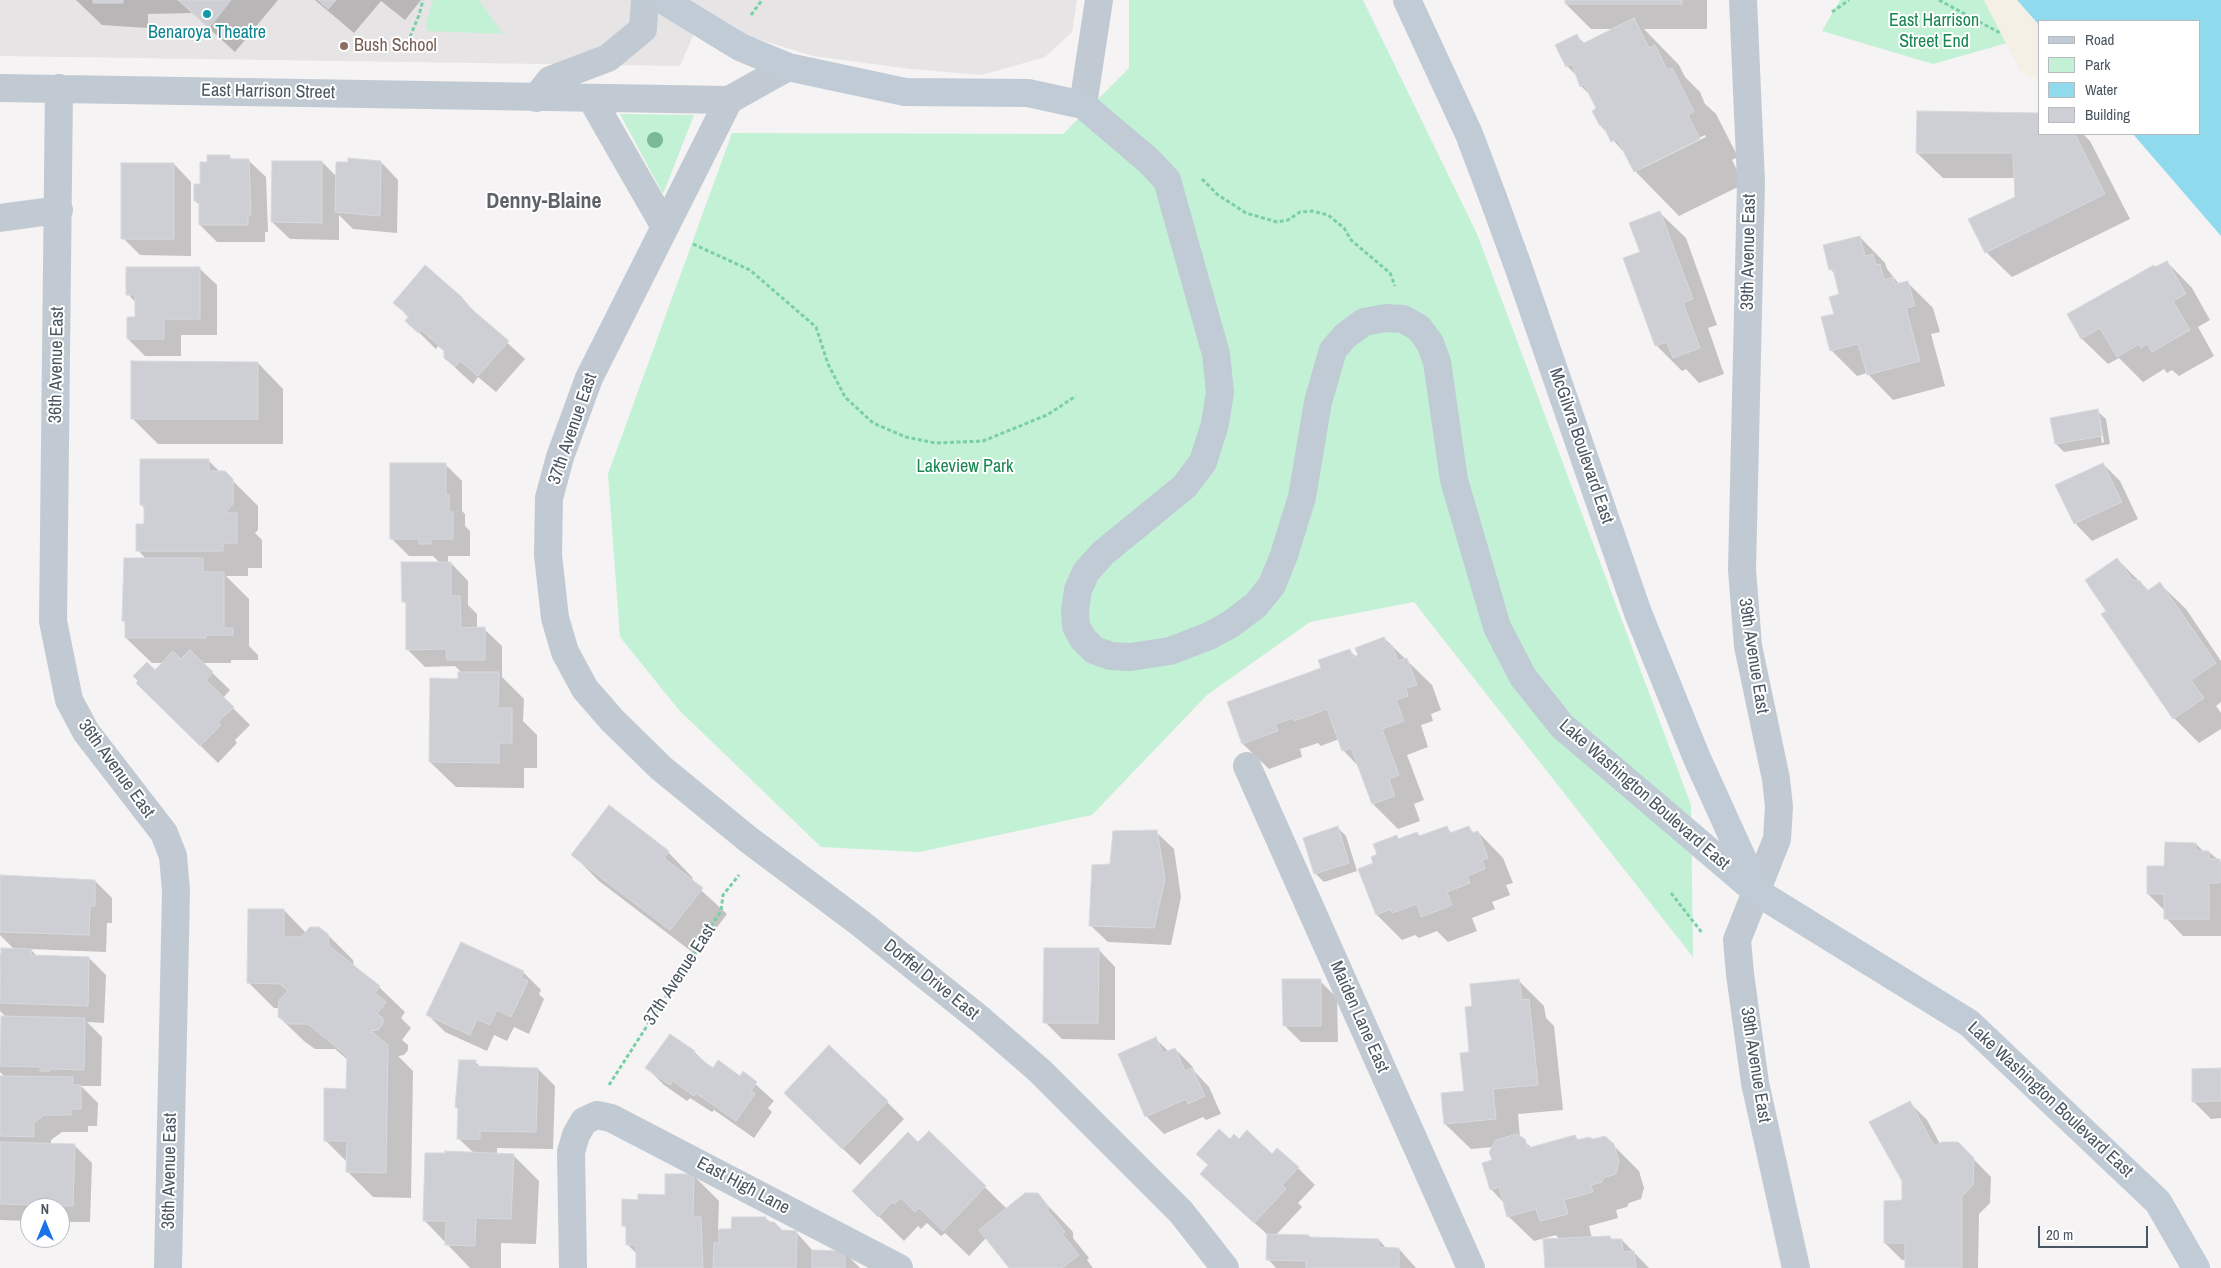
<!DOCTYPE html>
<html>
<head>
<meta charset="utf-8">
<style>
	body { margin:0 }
	#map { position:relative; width:2221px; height:1268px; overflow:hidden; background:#f5f3f3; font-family:"Archivo Narrow",sans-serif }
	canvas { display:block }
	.legend { position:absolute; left:2038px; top:20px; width:162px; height:115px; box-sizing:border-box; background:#fff; border:1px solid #b7bbc0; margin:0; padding:6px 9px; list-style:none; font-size:15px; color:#4a5661 }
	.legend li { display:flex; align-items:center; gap:10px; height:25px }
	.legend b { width:25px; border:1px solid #b7bbc0 }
	.north { position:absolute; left:20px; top:1198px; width:50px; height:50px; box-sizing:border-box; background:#fff; border:1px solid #b7bbc0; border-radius:50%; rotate:0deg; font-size:14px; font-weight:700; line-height:20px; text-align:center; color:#4a5661 }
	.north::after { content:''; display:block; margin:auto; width:18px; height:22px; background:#1a73e8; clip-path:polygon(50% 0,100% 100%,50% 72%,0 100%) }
	.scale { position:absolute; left:2038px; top:1226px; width:110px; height:22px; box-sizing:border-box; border:2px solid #4a5661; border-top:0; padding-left:6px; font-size:15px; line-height:18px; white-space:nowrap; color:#4a5661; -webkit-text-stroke:4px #fff; paint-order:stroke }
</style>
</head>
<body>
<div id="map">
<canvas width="2221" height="1268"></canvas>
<ul class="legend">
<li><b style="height:6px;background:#c1cbd6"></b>Road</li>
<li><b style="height:14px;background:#c3f1d5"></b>Park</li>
<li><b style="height:14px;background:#90daee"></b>Water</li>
<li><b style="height:14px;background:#cdcfd5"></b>Building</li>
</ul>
<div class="north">N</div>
<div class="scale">20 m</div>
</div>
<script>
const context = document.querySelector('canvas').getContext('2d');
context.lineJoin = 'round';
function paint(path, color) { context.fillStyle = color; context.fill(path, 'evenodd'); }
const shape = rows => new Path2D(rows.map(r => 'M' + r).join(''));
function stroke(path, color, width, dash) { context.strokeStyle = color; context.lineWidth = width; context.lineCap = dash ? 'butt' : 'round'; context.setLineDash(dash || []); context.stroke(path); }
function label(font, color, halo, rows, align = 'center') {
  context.font = font + ' "Archivo Narrow",sans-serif'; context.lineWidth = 4; context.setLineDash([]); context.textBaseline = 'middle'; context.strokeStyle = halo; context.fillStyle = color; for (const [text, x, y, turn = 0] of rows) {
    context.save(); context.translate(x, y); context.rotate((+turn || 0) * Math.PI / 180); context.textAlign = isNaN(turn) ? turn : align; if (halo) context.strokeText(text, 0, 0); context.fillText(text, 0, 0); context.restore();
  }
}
paint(shape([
	[0,0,1077,0,1072,32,1045,57,982,75,910,69,813,56,748,36,704,11,680,66,0,56]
]), '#e6e4e5');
paint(shape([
	[433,0,479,0,503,34,428,31,426,24],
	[1129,0,1363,0,1477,234,1691,805,1693,957,1414,602,1310,622,1207,695,1092,815,919,852,821,847,679,710,620,637,608,474,732,133,1063,134,1129,68],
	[1840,0,1984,0,2007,43,1933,64,1822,31],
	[620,114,694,115,663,194]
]), '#c3f1d5');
paint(shape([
	[1984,0,2017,0,2040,26,2040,81,2020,71]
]), '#f5f0e5');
paint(shape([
	[2017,0,2221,0,2221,236,2133,134,2200,134,2200,21,2040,21,2040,26]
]), '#90daee');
paint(shape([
	[76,0,278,0,235,52,192,13,148,14,148,28,102,25],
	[315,0,421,0,405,20,381,1,354,33],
	[1566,0,1713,0,1707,0,1707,29,1644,29,1679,65,1685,77,1700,92,1705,104,1716,114,1738,157,1732,160,1744,184,1679,216,1635,171,1627,156,1601,126,1594,111,1598,109,1592,97,1581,86,1578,77,1567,66,1577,36,1585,44,1615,29,1591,29,1566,4],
	[1705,135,1706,137,1645,167,1643,166],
	[2040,134,2083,134,2090,141,2130,219,2012,277,1986,252,2016,198,2015,178,1943,178,1917,153],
	[229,156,233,160,248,160,266,177,268,232,265,232,265,242,217,242,200,225,200,205,195,201],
	[322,162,337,177,381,162,398,180,397,233,353,229,339,215,339,240,290,239,272,222],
	[174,164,191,182,191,256,140,255,123,238],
	[1660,213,1686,238,1717,325,1708,328,1724,374,1699,383,1686,369,1682,371,1656,345,1641,253],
	[1860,237,1885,263,1887,269,1899,284,1907,282,1933,308,1940,332,1931,334,1945,386,1893,400,1867,373,1857,376,1831,350,1836,315,1841,295,1836,275,1830,269],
	[2167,262,2192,288,2210,320,2198,327,2214,356,2179,376,2172,370,2167,373,2164,369,2143,382,2119,358,2108,364,2082,339,2069,314],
	[426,267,463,299,479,317,525,359,496,392,478,377,473,384,463,375,445,358,445,352,438,346,436,349,407,321,409,318,395,303],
	[199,268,217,285,217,335,181,335,181,356,145,356,128,339,136,319,136,303,128,294],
	[258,363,283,389,283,444,158,444,132,418],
	[2097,411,2106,419,2110,444,2064,452,2056,444],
	[2098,419,2100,419,2104,442,2102,443],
	[209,461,220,472,232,480,258,506,258,530,255,533,262,540,262,568,248,568,248,576,226,576,249,599,249,646,258,655,258,660,231,660,231,663,202,663,230,690,223,698,250,725,235,740,237,743,218,763,137,683,155,672,163,663,152,663,126,638,126,624,124,621,146,559,138,550,145,525,145,508,141,505],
	[445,464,462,481,462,511,465,514,465,526,470,531,470,556,448,556,448,563,451,563,468,581,468,605,477,614,477,629,484,629,502,646,502,677,524,699,523,721,537,735,537,768,524,768,524,788,456,787,430,762,462,673,455,666,425,667,407,649,407,605,403,601,440,563,433,556,409,556,392,539],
	[2103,464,2120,481,2138,519,2092,541,2075,523],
	[2117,559,2149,591,2160,584,2186,609,2221,661,2221,702,2216,706,2221,713,2221,729,2199,743,2174,718,2108,611],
	[1384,638,1432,685,1441,710,1431,714,1433,721,1421,725,1428,747,1407,755,1424,800,1414,804,1420,821,1398,829,1373,804,1359,767,1343,750,1339,739,1321,746,1318,743,1300,749,1302,757,1269,769,1243,744,1228,703,1322,668,1349,650,1356,657],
	[1446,827,1453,834,1469,828,1475,834,1478,832,1503,858,1513,883,1506,885,1510,895,1492,902,1495,909,1472,918,1477,931,1448,942,1437,931,1419,938,1415,935,1402,940,1377,915,1374,864,1379,855,1397,837,1400,840,1417,833,1421,837],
	[1338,828,1346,836,1357,871,1324,882,1315,873],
	[1156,832,1174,849,1181,897,1171,945,1108,942,1090,925,1111,865],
	[2196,844,2204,852,2209,852,2221,862,2221,936,2183,936,2166,918,2166,912,2148,894,2166,868],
	[668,852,693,878,691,881,727,914,696,955,599,881,573,855],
	[0,876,95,881,112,898,112,923,107,923,106,952,30,949,37,956,89,958,106,975,104,1023,87,1022,102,1037,101,1086,81,1086,98,1103,97,1126,88,1126,88,1132,62,1132,51,1140,51,1145,74,1145,92,1163,90,1222,60,1222,60,1208,30,1208,30,1221,0,1220,0,1078,6,1078,0,1072,0,1037,7,1018,0,1011,0,954,15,950,0,935],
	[284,910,306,933,327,934,353,960,354,967,379,987,405,1012,401,1018,411,1028,402,1040,408,1045,408,1050,404,1055,398,1056,413,1071,411,1198,373,1197,348,1172,348,1163,325,1140,348,1090,348,1060,335,1049,315,1049,305,1042,279,1017,280,1008,274,1008,248,982],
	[1098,949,1115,967,1115,1040,1062,1039,1045,1022],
	[523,972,541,990,539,994,544,999,529,1034,514,1027,507,1041,494,1035,487,1051,445,1032,428,1015],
	[1320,981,1337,998,1338,1042,1301,1042,1284,1025],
	[1519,981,1544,1006,1546,1018,1554,1026,1563,1110,1518,1114,1520,1138,1532,1148,1575,1136,1580,1141,1613,1145,1639,1171,1644,1188,1641,1199,1629,1203,1627,1207,1616,1210,1618,1218,1589,1226,1592,1238,1610,1237,1613,1240,1622,1240,1649,1268,1546,1268,1560,1240,1556,1235,1534,1241,1508,1216,1504,1203,1491,1189,1493,1147,1471,1149,1445,1124,1443,1094,1465,1092,1471,1054,1474,1007],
	[1156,1039,1169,1052,1175,1049,1192,1066,1195,1072,1209,1087,1221,1114,1206,1120,1203,1117,1164,1134,1146,1116],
	[694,1052,713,1069,740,1077,743,1073,774,1101,768,1108,772,1112,754,1138,714,1110,712,1112,690,1098,687,1101,664,1085,647,1068],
	[475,1062,481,1067,538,1069,555,1086,553,1149,497,1148,497,1155,513,1155,539,1181,536,1244,501,1243,501,1268,470,1268,424,1220,475,1154,458,1138,459,1110,456,1107],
	[2221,1070,2221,1118,2211,1119,2193,1101],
	[887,1102,904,1119,860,1165,803,1111],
	[1910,1103,1927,1120,1940,1144,1958,1143,1991,1177,1990,1203,1979,1214,1978,1268,1907,1268,1906,1260,1902,1260,1885,1243,1903,1201],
	[929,1132,1007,1209,1037,1194,1073,1232,1073,1238,1089,1258,1087,1260,1093,1268,1011,1268,986,1238,969,1256,945,1233,941,1236,927,1223,921,1229,918,1226,904,1241,853,1191,918,1144],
	[1239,1140,1298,1168,1315,1185,1298,1203,1302,1207,1276,1235,1309,1236,1311,1239,1379,1240,1387,1249,1399,1249,1416,1268,1276,1268,1268,1259,1268,1235,1219,1191,1230,1141],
	[693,1175,719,1201,718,1230,732,1230,765,1218,782,1231,796,1232,813,1251,844,1252,860,1268,637,1268,637,1254,627,1244,627,1229,623,1225,640,1201,666,1196]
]), '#0003');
const building = shape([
	[93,0,123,0,123,3,93,3,93,0],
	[178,0,231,0,209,28,178,0],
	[318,0,336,0,328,9,318,0],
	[1565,0,1682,0,1682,4,1565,4,1565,0],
	[1634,18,1649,48,1655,45,1667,70,1672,68,1694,112,1688,115,1700,139,1634,172,1617,139,1611,142,1603,125,1600,126,1592,111,1596,108,1584,84,1580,87,1572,64,1566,67,1555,45,1577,34,1582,44,1634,18],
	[1917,111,2040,113,2040,134,2075,134,2105,194,1985,253,1968,219,2015,197,2013,153,1916,153,1917,111],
	[207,155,230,155,230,159,249,159,251,215,248,215,248,225,199,225,199,201,194,201,194,184,200,184,200,162,207,162,207,155],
	[348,158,381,161,380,216,335,212,336,162,348,162,348,158],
	[272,161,322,161,322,223,271,222,272,161],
	[121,163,174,163,174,239,121,239,121,163],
	[1660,211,1693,299,1683,303,1700,348,1673,358,1667,342,1655,346,1623,258,1640,252,1629,223,1660,211],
	[1860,236,1865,256,1873,254,1876,265,1880,264,1884,280,1893,277,1895,284,1908,281,1915,306,1906,308,1920,361,1867,375,1858,344,1830,351,1821,317,1834,314,1829,297,1839,294,1833,269,1829,270,1823,245,1860,236],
	[2167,261,2186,294,2173,301,2190,330,2152,352,2147,344,2141,348,2139,344,2117,357,2100,328,2081,339,2067,314,2154,265,2155,267,2167,261],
	[425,265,463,298,461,300,509,341,478,376,460,361,455,367,444,358,444,350,421,330,418,333,405,321,409,316,393,303,425,265],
	[126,267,200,267,200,319,164,319,164,339,127,339,127,317,135,317,135,295,126,295,126,267],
	[131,361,258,362,258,419,131,419,131,361],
	[2098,409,2102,436,2055,444,2050,418,2098,409],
	[140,459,209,459,209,471,225,471,233,479,233,504,225,513,237,513,237,543,223,543,223,551,136,551,136,524,144,524,144,505,140,505,140,459],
	[390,463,446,463,446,495,449,495,449,512,453,512,453,539,431,539,431,544,419,544,419,539,390,539,390,463],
	[2103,463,2122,502,2074,524,2055,485,2103,463],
	[124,558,203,558,203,572,224,572,224,628,233,628,233,635,206,635,206,638,125,638,125,621,122,621,124,558],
	[2117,558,2133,580,2140,581,2147,591,2160,582,2216,663,2191,680,2204,698,2173,719,2101,614,2106,611,2085,580,2117,558],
	[401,562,451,562,451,596,460,596,461,628,485,627,485,660,447,660,446,649,406,650,406,602,402,602,401,562],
	[1384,637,1388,646,1392,645,1398,661,1407,658,1417,685,1406,688,1408,696,1396,700,1404,721,1382,729,1399,775,1389,779,1395,796,1372,804,1351,748,1342,751,1327,709,1294,721,1293,718,1275,724,1278,731,1242,744,1227,702,1321,668,1318,660,1350,649,1353,657,1358,655,1355,648,1384,637],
	[190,650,213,672,206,680,234,707,218,722,221,725,200,746,136,683,138,681,133,676,147,662,155,670,173,651,181,659,190,650],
	[458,672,499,672,498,708,512,708,512,743,499,743,499,763,429,762,430,678,458,679,458,672],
	[609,805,669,851,664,858,703,888,670,930,571,855,609,805],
	[1338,826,1349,863,1314,874,1303,838,1338,826],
	[1447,826,1450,833,1469,826,1472,833,1478,831,1488,858,1482,860,1485,869,1467,876,1470,883,1447,892,1452,905,1421,917,1417,904,1392,913,1391,909,1376,915,1358,869,1373,863,1371,857,1377,854,1373,844,1397,835,1398,839,1417,832,1419,836,1447,826],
	[1157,830,1165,879,1154,928,1089,926,1092,865,1110,864,1113,831,1157,830],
	[2165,842,2196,843,2196,851,2209,851,2209,859,2220,859,2220,883,2209,883,2209,919,2164,919,2164,894,2147,894,2147,866,2164,866,2165,842],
	[0,875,95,880,95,906,90,906,89,935,0,932,0,875],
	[248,909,284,909,284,937,301,937,310,927,319,927,328,934,329,946,380,986,375,993,386,1002,377,1014,383,1018,383,1024,378,1030,371,1031,388,1045,386,1173,346,1172,347,1141,324,1141,324,1088,346,1089,347,1056,308,1024,289,1024,278,1017,279,1000,288,991,280,984,247,983,248,909],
	[461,942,524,971,521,978,528,981,511,1017,497,1010,490,1025,477,1019,470,1035,426,1015,461,942],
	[1,948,32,949,31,955,89,957,88,1006,0,1003,1,948],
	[1044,948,1099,948,1098,1023,1043,1023,1044,948],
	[1282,979,1321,979,1321,1026,1283,1026,1282,979],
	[1519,979,1522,1000,1529,999,1538,1085,1493,1089,1496,1119,1444,1124,1441,1093,1464,1091,1460,1053,1469,1052,1465,1007,1472,1006,1470,984,1519,979],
	[1,1016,85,1018,84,1070,51,1069,50,1071,40,1071,40,1067,0,1066,1,1016],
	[670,1034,695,1051,693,1054,713,1068,718,1060,740,1076,743,1071,757,1082,751,1091,755,1094,736,1121,696,1093,694,1096,673,1081,670,1085,645,1068,670,1034],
	[1156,1037,1163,1053,1175,1048,1185,1071,1192,1068,1205,1096,1188,1104,1186,1099,1145,1117,1118,1054,1156,1037],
	[829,1045,888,1101,842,1149,784,1093,829,1045],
	[459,1060,476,1060,475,1066,538,1068,536,1132,480,1131,480,1139,457,1139,458,1107,455,1107,459,1060],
	[2221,1068,2221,1101,2192,1102,2192,1069,2221,1068],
	[0,1076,73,1077,73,1085,81,1085,81,1109,71,1109,71,1115,44,1115,34,1123,34,1137,0,1136,0,1076],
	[1910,1101,1934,1146,1942,1142,1958,1142,1974,1158,1973,1185,1962,1196,1962,1268,1905,1268,1905,1243,1884,1243,1884,1201,1902,1200,1902,1181,1869,1122,1910,1101],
	[1219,1129,1230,1139,1234,1134,1239,1139,1247,1130,1272,1154,1277,1148,1299,1167,1282,1185,1286,1189,1254,1223,1200,1174,1208,1165,1196,1154,1219,1129],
	[929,1131,986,1186,943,1231,919,1208,915,1212,901,1198,894,1204,892,1202,878,1217,852,1191,908,1132,918,1142,929,1131],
	[1517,1134,1525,1139,1528,1148,1575,1135,1577,1140,1589,1137,1593,1139,1605,1136,1614,1144,1619,1162,1616,1174,1603,1178,1602,1182,1591,1185,1593,1192,1564,1200,1568,1214,1540,1221,1536,1209,1507,1217,1499,1187,1490,1190,1482,1163,1492,1160,1489,1152,1496,1140,1517,1134],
	[0,1142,75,1144,73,1206,0,1204,0,1142],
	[445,1151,514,1154,511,1219,476,1218,475,1246,445,1245,446,1221,423,1221,425,1153,445,1153,445,1151],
	[665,1174,694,1174,693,1217,701,1217,703,1268,636,1268,636,1245,626,1245,626,1226,622,1226,622,1199,638,1200,638,1194,665,1195,665,1174],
	[1025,1193,1038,1193,1048,1206,1048,1211,1065,1232,1062,1234,1079,1255,1062,1268,1009,1268,979,1230,1025,1193],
	[732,1217,766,1217,766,1222,774,1222,782,1230,797,1231,796,1268,713,1268,714,1243,719,1243,719,1229,731,1229,732,1217],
	[1267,1234,1309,1235,1309,1237,1379,1239,1379,1247,1399,1248,1399,1268,1306,1268,1306,1261,1266,1260,1267,1234],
	[1610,1236,1610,1239,1622,1239,1623,1252,1634,1251,1636,1268,1545,1268,1543,1239,1610,1236],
	[812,1250,845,1251,845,1268,812,1268,812,1250]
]);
paint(building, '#cdcfd5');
stroke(building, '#d7d9de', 1);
stroke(shape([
	[1939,0,2002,34],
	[1832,12,1849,0],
	[751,15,762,0],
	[410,37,419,15,423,0],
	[1202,179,1218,195,1246,213,1277,222,1288,220,1300,212,1312,211,1328,215,1344,228,1351,240,1390,273,1395,286],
	[693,244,750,270,816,327,828,364,845,397,873,423,906,437,935,443,983,441,1047,415,1076,396],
	[1671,893,1703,934],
	[609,1085,721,911,723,895,739,875]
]), '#7ad0a6', 3, [4, 2.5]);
stroke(shape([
	[1743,0,1751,182,1742,570,1748,646,1776,779,1779,807,1777,839,1737,940,1740,974,1755,1083,1796,1268],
	[0,88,729,100,788,67],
	[59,88,53,621,69,700,86,732,164,833,173,856,176,891,168,1268],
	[536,98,550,80,608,58,643,29,645,0],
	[591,98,665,227],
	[729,100,589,378,560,457,549,498,548,555,555,618,565,652,585,689,612,720,661,768,749,840,860,923,981,1020,1040,1071,1181,1212,1225,1268],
	[1083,105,1099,0],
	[0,218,59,210],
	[1247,766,1471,1268],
	[573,1268,571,1152,576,1135,584,1121,597,1115,611,1118,899,1268]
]), '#c1cad2', 28);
stroke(shape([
	[663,0,740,47,788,67,905,92,1028,93,1083,105,1149,161,1167,180,1216,354,1220,392,1215,424,1203,462,1185,486,1103,553,1086,572,1078,590,1075,610,1076,626,1083,639,1094,650,1111,656,1130,657,1170,651,1209,636,1231,624,1256,605,1272,585,1284,555,1302,497,1318,402,1333,350,1345,336,1364,322,1386,318,1403,319,1419,328,1430,343,1437,362,1454,480,1497,627,1523,677,1562,726,1757,892,1969,1023,2158,1202,2196,1268],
	[1407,0,1469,134,1492,195,1519,269,1638,613,1696,756,1755,886]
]), '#c1cbd6', 28);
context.fillStyle = '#7bb799';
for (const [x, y] of [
	[655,140]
]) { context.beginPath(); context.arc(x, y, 8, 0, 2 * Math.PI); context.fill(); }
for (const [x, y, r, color] of [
	[207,14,5,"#0f9aa8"],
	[344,46,5,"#8d6e63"]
]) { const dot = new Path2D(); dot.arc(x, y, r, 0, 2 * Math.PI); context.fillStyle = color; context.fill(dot); stroke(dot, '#fff', 2); }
label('18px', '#17864f', '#fff', [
	["East Harrison",1934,21],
	["Street End",1934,42],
	["Lakeview Park",965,467]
]);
label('18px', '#0d838f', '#fff', [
	["Benaroya Theatre",207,33]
]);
label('18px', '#785e54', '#fff', [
	["Bush School",354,46]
], 'left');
label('18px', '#4a5661', '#fff', [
	["East Harrison Street",268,92,1],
	["39th Avenue East",1749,252,-89],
	["36th Avenue East",57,365,-89],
	["37th Avenue East",573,429,-71],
	["McGilvra Boulevard East",1581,446,71],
	["39th Avenue East",1753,656,81],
	["36th Avenue East",116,769,54],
	["Lake Washington Boulevard East",1644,795,41],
	["37th Avenue East",680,975,-57],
	["Dorffel Drive East",931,980,39],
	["Maiden Lane East",1359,1017,66],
	["39th Avenue East",1755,1065,81],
	["Lake Washington Boulevard East",2050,1100,43],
	["36th Avenue East",170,1171,-89],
	["East High Lane",743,1186,28]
]);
label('bold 22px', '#5f6368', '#fff', [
	["Denny-Blaine",544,202]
]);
</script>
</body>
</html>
